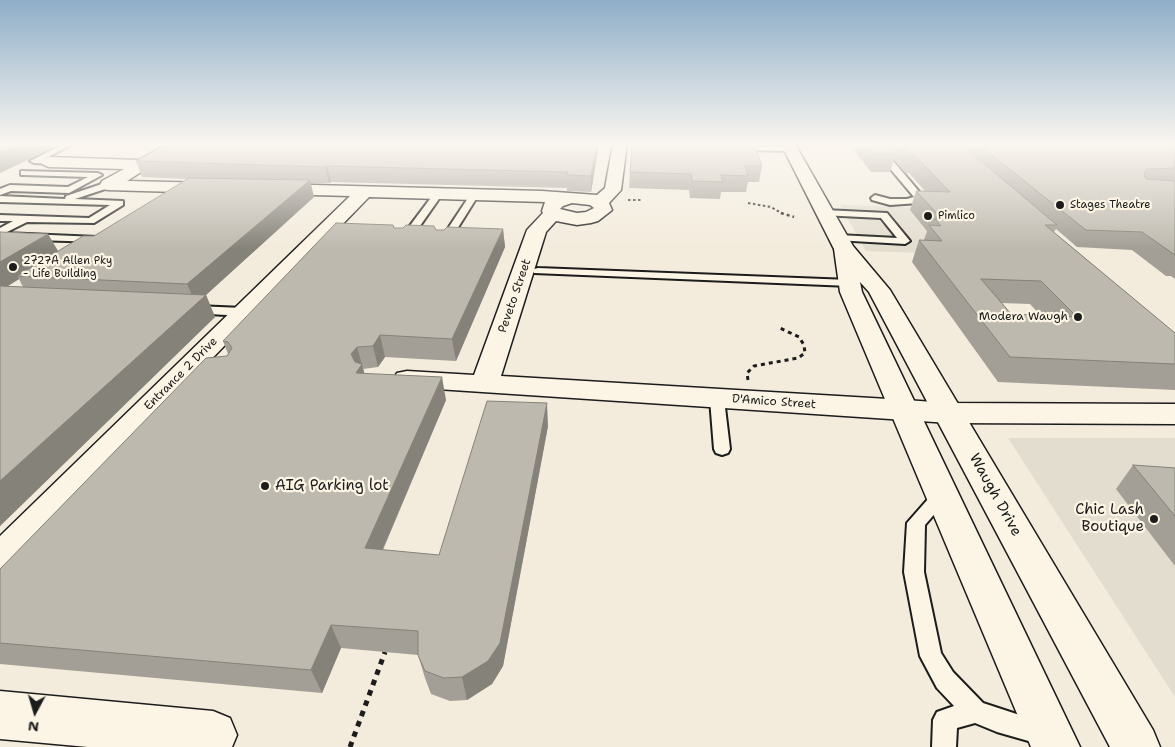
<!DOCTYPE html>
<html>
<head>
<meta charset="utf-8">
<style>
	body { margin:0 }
	#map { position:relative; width:1175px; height:747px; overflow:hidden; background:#f3ecdd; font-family:"Shantell Sans",sans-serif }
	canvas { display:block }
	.north { position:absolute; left:10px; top:687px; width:50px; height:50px; -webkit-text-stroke:4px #fcf5e5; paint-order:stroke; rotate:186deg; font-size:14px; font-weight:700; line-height:20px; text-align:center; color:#1c1c1c }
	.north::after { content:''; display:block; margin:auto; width:18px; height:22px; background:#1c1c1c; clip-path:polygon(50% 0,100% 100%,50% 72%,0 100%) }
</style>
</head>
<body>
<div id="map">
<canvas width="1175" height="747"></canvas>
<div class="north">N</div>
</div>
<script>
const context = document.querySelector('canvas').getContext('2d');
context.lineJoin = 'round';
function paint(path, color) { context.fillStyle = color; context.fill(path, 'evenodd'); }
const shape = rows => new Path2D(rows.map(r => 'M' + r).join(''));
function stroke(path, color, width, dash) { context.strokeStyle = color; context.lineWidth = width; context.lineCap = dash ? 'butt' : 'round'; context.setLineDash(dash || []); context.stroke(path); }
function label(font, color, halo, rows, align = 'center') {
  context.font = font + ' "Shantell Sans",sans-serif'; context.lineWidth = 4.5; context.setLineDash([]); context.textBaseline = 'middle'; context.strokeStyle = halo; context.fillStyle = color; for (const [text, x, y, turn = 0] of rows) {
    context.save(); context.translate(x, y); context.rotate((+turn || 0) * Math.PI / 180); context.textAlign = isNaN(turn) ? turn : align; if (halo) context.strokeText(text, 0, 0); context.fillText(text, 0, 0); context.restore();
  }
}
paint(shape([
	[840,205,937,208,979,255,866,251],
	[1008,438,1175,438,1175,697]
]), '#e3ddcf');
const service = shape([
	[64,144,73,144,44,159,52,160,52,164,34,163,30,161,64,144],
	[736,146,790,147,794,149,790,151,739,150,736,150,736,146],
	[877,149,883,149,922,195,923,197,919,203,890,205,872,200,871,198,875,195,890,199,907,199,914,197,877,153,877,149],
	[21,171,98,173,102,175,69,193,11,191,0,195,0,189,10,185,68,187,88,177,24,175,21,175,21,171],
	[108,182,111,183,111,187,75,199,123,201,123,205,94,223,27,222,5,233,97,237,102,240,101,242,0,239,0,228,13,221,0,221,0,215,89,218,110,205,0,202,0,196,65,199,66,196,108,182],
	[439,190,443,193,408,243,400,243,400,239,436,191,439,190],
	[475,191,479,194,449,242,448,244,440,244,439,242,472,192,475,191],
	[824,210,887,213,910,241,905,244,835,240,833,238,838,235,897,238,881,218,821,215,821,211,824,210],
	[538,268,850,280,856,283,850,286,534,273,533,271,534,269,538,268],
	[196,306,243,308,249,312,243,316,192,313,190,310,196,306],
	[717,394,722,396,724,399,730,449,728,453,722,455,716,453,714,449,710,399,712,396,717,394],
	[942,489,948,490,951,495,925,525,924,572,941,653,953,672,983,703,1047,724,1051,732,1047,740,1039,744,997,732,975,723,957,728,956,747,932,747,933,720,937,712,954,706,937,688,920,656,904,572,907,523,936,490,942,489]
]);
const minor = shape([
	[167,144,185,144,127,181,211,183,217,184,219,188,217,192,211,193,108,190,102,189,100,185,102,181,124,169,49,167,44,165,41,162,44,159,49,157,139,160,167,144],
	[613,144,627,144,621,190,609,203,612,210,598,221,591,223,577,225,556,221,546,232,501,376,905,400,915,403,920,410,915,417,905,420,407,387,397,385,393,379,397,373,407,371,474,375,527,230,543,213,542,211,545,202,369,197,196,375,14,572,0,577,0,536,350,196,276,194,270,193,268,189,270,185,276,184,542,191,597,195,605,188,613,144],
	[572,203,590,205,594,208,586,212,577,213,560,209,563,206,572,203],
	[0,691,213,711,230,718,237,735,232,747,88,747,0,739,0,691]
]);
const tertiary = shape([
	[905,400,949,403,1175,404,1175,424,949,423,905,420,895,417,890,410,895,403,905,400]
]);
const secondary = shape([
	[781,144,795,144,853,246,890,290,1153,730,1160,747,1110,747,869,292,860,282,862,292,1080,747,1031,747,840,292,834,249,781,144]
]);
stroke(service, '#1c1c1c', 4);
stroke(minor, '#1c1c1c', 3);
stroke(tertiary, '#1c1c1c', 3);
stroke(secondary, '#1c1c1c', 3);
stroke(shape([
	[628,200,643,200],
	[748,203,771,207,783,214]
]), '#1c1c1c', 2, [2.5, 2.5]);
stroke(shape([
	[781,213,794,217]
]), '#1c1c1c', 2.5, [3, 3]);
stroke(shape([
	[748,380,747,373,754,366,798,358,805,353,804,345,799,337,780,328]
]), '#1c1c1c', 3, [4, 4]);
stroke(shape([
	[350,747,385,652]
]), '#1c1c1c', 5, [5.5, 5.5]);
paint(service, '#fcf5e5');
paint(minor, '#fcf5e5');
paint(tertiary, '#fcf5e5');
paint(secondary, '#fcf5e5');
paint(shape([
	[168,144,599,144,591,192,567,191,567,188,331,182,329,183,310,183,314,197,206,295,215,317,0,526,0,232,48,234,58,251,94,236,188,179,142,177,136,161],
	[19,279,23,287,8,286],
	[632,144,762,166,759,182,748,182,746,192,721,192,720,199,690,198,689,190,629,188,630,172],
	[849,144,1175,144,1175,279,1171,276,1166,276,1132,250,1077,247,1056,229,1054,232,1175,333,1175,390,998,382,912,262,919,240,924,240,927,231,910,210,916,191,925,191,909,173,905,173,894,160,890,172,871,172],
	[1002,303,1030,304,1040,315,1011,314],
	[394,228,436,230,503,229,505,247,456,361,385,357,378,367,363,369,364,373,446,400,383,550,439,555,548,426,503,666,492,684,467,700,450,701,431,694,425,678,418,655,341,648,322,693,0,664,0,569,227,356,228,354,223,341],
	[1133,465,1175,468,1175,566,1116,489]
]), '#a39f96');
paint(shape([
	[22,144,60,144,28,160,0,173,0,153],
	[597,144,599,144,591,192,591,176],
	[327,166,331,182,329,183,325,167],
	[310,180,314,197,196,304,187,284],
	[503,229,505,247,456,361,452,339],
	[48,234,59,253,17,276,19,279,0,291,0,262],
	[206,295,215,317,0,526,0,481],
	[380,335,385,357,378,367,373,346],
	[357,347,368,386,362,395,351,354],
	[442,377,446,400,373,572,365,548],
	[547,403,548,426,503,666,492,684,467,700,462,677],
	[331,625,341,648,322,693,311,670]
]), '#85827a');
const building = shape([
	[0,144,22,144,0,153,0,144],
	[168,144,597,144,591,176,567,175,568,172,327,166,325,167,136,161,168,144],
	[632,144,754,144,762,166,745,166,748,176,721,175,723,182,692,181,691,174,630,172,632,144],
	[867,144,886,144,896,154,875,154,867,144],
	[901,144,961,144,1057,225,1045,225,1175,333,1175,364,1010,357,919,240,942,241,929,225,941,226,935,219,942,219,916,191,950,192,914,155,911,155,901,144],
	[981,279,1041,281,1077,317,1011,314,981,279],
	[978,144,1175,144,1175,168,1147,169,1144,174,1146,179,1175,181,1175,255,1142,232,1086,230,978,144],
	[189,178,310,180,187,284,17,276,83,236,94,236,189,178],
	[336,223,393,225,394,228,403,228,406,225,434,226,436,230,444,230,447,227,503,229,452,339,380,335,373,346,357,347,351,354,355,362,362,364,356,373,442,377,365,548,439,555,487,401,547,403,500,643,488,661,462,677,444,678,425,671,418,655,418,631,331,625,311,670,0,643,0,569,206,358,227,356,232,348,228,342,223,341,336,223],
	[0,232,48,234,0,262,0,232],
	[0,286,206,295,0,481,0,286],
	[1133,465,1175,468,1175,516,1133,465]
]);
paint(building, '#beb9ae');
stroke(building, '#85827a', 1);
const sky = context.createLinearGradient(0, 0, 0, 249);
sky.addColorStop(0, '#8faec9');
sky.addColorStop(0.58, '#faf6f0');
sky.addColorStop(1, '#faf6f000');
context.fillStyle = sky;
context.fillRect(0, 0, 1175, 249);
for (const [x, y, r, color] of [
	[1060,205,5,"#1c1c1c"],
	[928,216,5,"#1c1c1c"],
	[13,267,5,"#1c1c1c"],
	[1078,317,5,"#1c1c1c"],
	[265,486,5,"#1c1c1c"],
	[1154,519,5,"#1c1c1c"]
]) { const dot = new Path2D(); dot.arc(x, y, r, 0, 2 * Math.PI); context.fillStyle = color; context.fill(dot); stroke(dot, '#fcf5e5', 2); }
label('11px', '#1c1c1c', '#fcf5e5', [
	["Stages Theatre",1070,205],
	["Pimlico",938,216],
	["2727A Allen Pky",23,261],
	["- Life Building",23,274]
], 'left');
label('12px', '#1c1c1c', '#fcf5e5', [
	["Peveto Street",515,296,-71],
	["Entrance 2 Drive",181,374,-45],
	["D'Amico Street",774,402,4]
]);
label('12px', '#1c1c1c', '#fcf5e5', [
	["Modera Waugh",1068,317]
], 'right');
label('15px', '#1c1c1c', '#fcf5e5', [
	["AIG Parking lot",275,486],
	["Chic Lash",1144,510,"right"],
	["Boutique",1144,527,"right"]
], 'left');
label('15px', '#1c1c1c', '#fcf5e5', [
	["Waugh Drive",995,495,61]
]);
</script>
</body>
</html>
